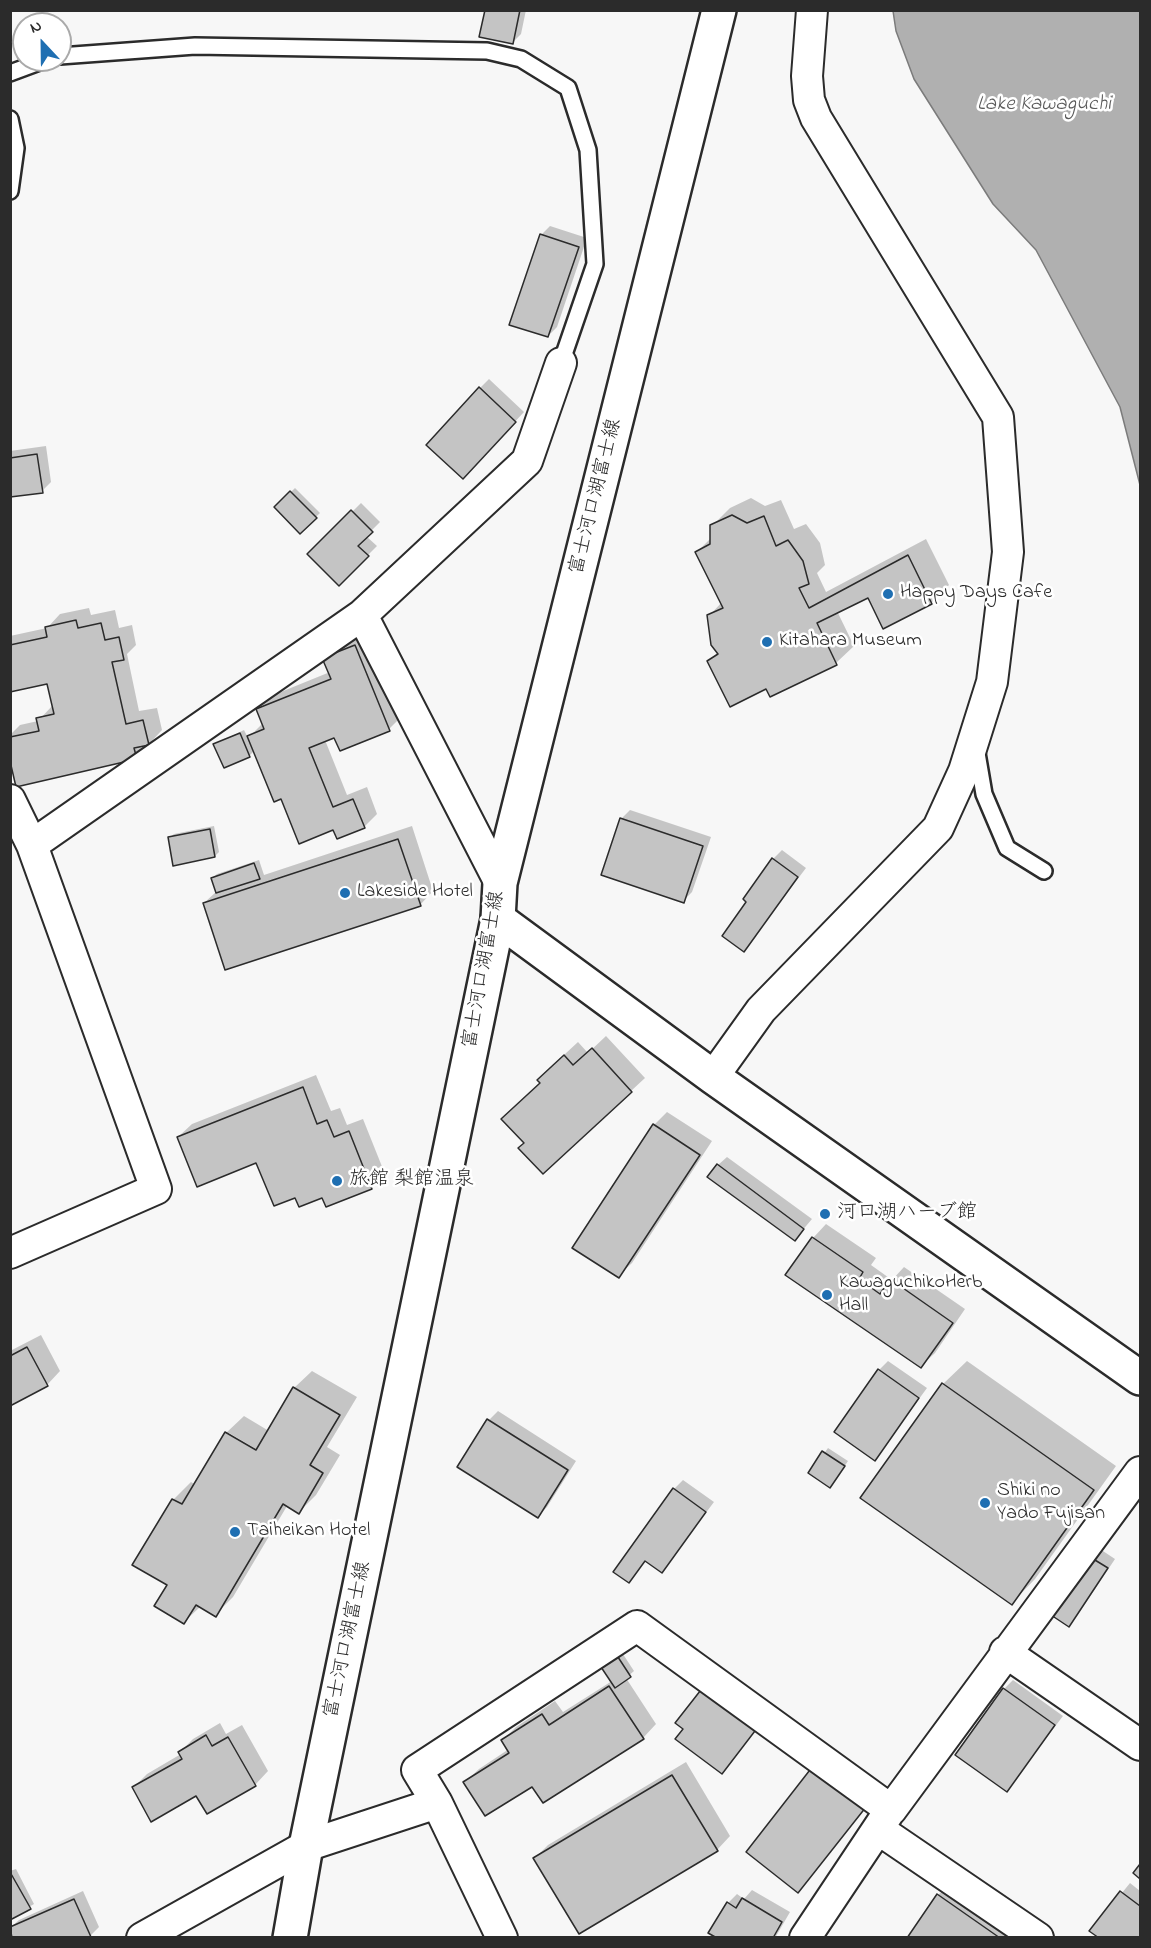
<!DOCTYPE html>
<html>
<head>
<meta charset="utf-8">
<style>
	body { margin:0 }
	#map { position:relative; width:1151px; height:1948px; overflow:hidden; background:#f7f7f7; font-family:"Indie Flower",sans-serif }
	canvas { display:block }
	.frame { position:absolute; inset:0; border:12px solid #2b2b2b; pointer-events:none }
	.north { position:absolute; left:12px; top:12px; width:60px; height:60px; box-sizing:border-box; background:#fff; border:2px solid #aaa; border-radius:50%; rotate:338deg; font-size:16px; font-weight:700; line-height:24px; text-align:center; color:#2b2b2b }
	.north::after { content:''; display:block; margin:auto; width:21px; height:27px; background:#1f6fb2; clip-path:polygon(50% 0,100% 100%,50% 72%,0 100%) }
</style>
</head>
<body>
<div id="map">
<canvas width="1151" height="1948"></canvas>
<div class="frame"></div>
<div class="north">N</div>
</div>
<script>
const context = document.querySelector('canvas').getContext('2d');
context.lineJoin = 'round';
function paint(path, color) { context.fillStyle = color; context.fill(path, 'evenodd'); }
const shape = rows => new Path2D(rows.map(r => 'M' + r).join(''));
function stroke(path, color, width, dash) { context.strokeStyle = color; context.lineWidth = width; context.lineCap = dash ? 'butt' : 'round'; context.setLineDash(dash || []); context.stroke(path); }
function label(font, color, halo, rows, align = 'center') {
  context.font = font + ' "Indie Flower","Klee One",sans-serif'; context.lineWidth = 5; context.setLineDash([]); context.textBaseline = 'middle'; context.strokeStyle = halo; context.fillStyle = color; for (const [text, x, y, turn = 0] of rows) {
    context.save(); context.translate(x, y); context.rotate((+turn || 0) * Math.PI / 180); context.textAlign = isNaN(turn) ? turn : align; if (halo) context.strokeText(text, 0, 0); context.fillText(text, 0, 0); context.restore();
  }
}
const water = shape([
	[893,11,1140,11,1140,485,1120,407,1036,250,993,204,914,79,896,31,893,11]
]);
paint(water, '#b0b0b0');
stroke(water, '#7b7b7b', 1.5);
paint(shape([
	[486,10,526,10,521,34,512,43],
	[550,226,587,238,557,327,548,336,541,235],
	[489,379,524,412,472,468,480,388],
	[46,446,51,482,42,491,10,496,10,451],
	[295,488,320,513,300,532,276,507],
	[751,498,765,506,781,500,794,529,806,524,820,543,825,565,817,573,826,592,926,539,949,585,931,603,868,596,837,611,854,646,836,663,771,695,767,687,709,661,718,652,709,616,722,602,697,552,711,538,712,526,730,508],
	[361,503,380,522,366,536,377,546,339,584,310,554],
	[89,608,91,615,115,610,119,628,132,625,136,645,127,654,139,711,157,708,162,730,136,758,10,754,10,735,20,725,38,721,53,705,48,682,10,690,10,636,47,628,60,614],
	[369,632,402,716,389,729,335,736,325,740,347,795,367,787,377,814,364,827,334,828,281,797,255,750,249,756,215,744,244,730,248,738,263,723,257,709,271,696,330,672,324,659,337,645],
	[630,810,711,837,692,892,683,901,621,819],
	[214,826,219,852,215,856,169,838,174,834],
	[412,826,433,891,420,905,204,903,217,891,212,878,217,874,259,860,264,875],
	[782,850,806,868,744,950,748,901,773,859],
	[606,1036,645,1078,631,1091,525,1143,542,1082,552,1066,578,1042,588,1053],
	[316,1075,331,1111,340,1108,347,1125,363,1119,385,1174,371,1187,323,1196,296,1196,257,1161,178,1137,192,1124],
	[667,1112,712,1141,632,1263,618,1276,654,1125],
	[727,1157,812,1219,795,1239,718,1165],
	[826,1224,876,1258,871,1265,892,1280,904,1267,965,1309,935,1353,921,1366,813,1238],
	[41,1335,60,1371,47,1385,10,1404,10,1351],
	[888,1361,927,1388,875,1459,879,1370],
	[967,1361,1116,1466,1035,1579,1012,1603,943,1384],
	[312,1371,357,1397,327,1447,340,1455,316,1495,299,1512,287,1506,233,1597,215,1615,201,1606,184,1622,169,1584,135,1564,173,1500,191,1482,196,1485,226,1433,244,1416,269,1431,294,1388],
	[229,1433,263,1453,261,1456,229,1436],
	[498,1411,576,1461,547,1507,538,1516,459,1466,489,1420],
	[828,1448,848,1461,834,1482,810,1473],
	[683,1480,714,1502,662,1571,646,1560,628,1581,674,1489],
	[1100,1549,1115,1559,1077,1616,1068,1625,1053,1615],
	[621,1651,634,1671,626,1678,656,1724,643,1738,533,1785,465,1782,479,1769,509,1749,503,1740,516,1727,555,1701,563,1712,612,1681,601,1664],
	[1013,1680,1063,1716,1007,1790,1004,1689],
	[220,1723,226,1734,242,1725,268,1771,255,1785,197,1794,134,1787,147,1774,181,1754,180,1752,193,1739],
	[686,1762,730,1836,717,1850,535,1858,548,1845],
	[878,1793,798,1891,748,1852],
	[16,1869,34,1904,10,1918,10,1871],
	[952,1882,1033,1938,909,1938,938,1895],
	[1130,1883,1140,1891,1140,1938,1101,1938,1092,1930],
	[752,1890,790,1912,775,1938,720,1938,728,1903,737,1894,744,1899],
	[83,1891,99,1927,90,1936,13,1938,10,1928,19,1920]
]), '#0003');
const building = shape([
	[485,10,520,10,513,44,479,37,485,10],
	[540,234,579,247,548,337,509,325,540,234],
	[479,387,516,422,463,479,426,445,479,387],
	[37,454,43,493,10,497,10,458,37,454],
	[290,491,317,518,300,534,274,507,290,491],
	[351,510,373,532,358,546,369,556,339,586,307,554,351,510],
	[732,515,747,523,764,516,776,546,788,540,803,561,809,584,799,588,809,608,908,555,932,604,883,629,868,598,817,623,837,665,770,697,766,689,730,707,707,661,718,654,711,645,707,615,723,608,695,552,710,544,710,525,732,515],
	[76,620,78,628,101,623,105,640,119,637,124,660,112,662,126,724,143,720,149,745,134,748,137,759,16,787,10,761,10,737,39,731,36,718,54,714,47,684,10,692,10,645,47,637,45,627,76,620],
	[355,645,390,731,340,751,334,738,309,748,333,807,353,799,365,828,337,839,333,830,299,844,281,799,274,802,247,736,264,729,256,709,331,679,322,658,355,645],
	[240,733,250,757,224,768,213,744,240,733],
	[620,818,703,846,684,903,601,875,620,818],
	[210,829,215,857,173,866,168,837,210,829],
	[398,839,421,906,225,970,203,903,398,839],
	[772,858,798,877,744,952,722,936,746,902,743,899,772,858],
	[254,863,260,879,216,893,211,878,254,863],
	[592,1048,632,1092,543,1174,518,1148,524,1143,501,1119,540,1083,537,1080,564,1055,573,1065,592,1048],
	[303,1087,317,1124,327,1120,334,1137,349,1131,372,1189,326,1207,322,1198,299,1207,295,1198,274,1206,256,1163,197,1187,177,1137,303,1087],
	[653,1124,700,1155,619,1278,572,1248,653,1124],
	[717,1164,804,1229,795,1241,707,1177,717,1164],
	[812,1237,863,1272,859,1279,880,1294,890,1279,953,1323,921,1368,785,1275,812,1237],
	[27,1347,48,1386,10,1406,10,1356,27,1347],
	[878,1369,919,1398,875,1461,834,1432,878,1369],
	[942,1383,1094,1490,1012,1605,860,1498,942,1383],
	[293,1387,340,1415,310,1465,323,1473,299,1514,283,1504,216,1617,196,1605,184,1624,154,1606,167,1585,132,1565,172,1499,182,1504,225,1432,256,1450,293,1387],
	[487,1419,568,1470,538,1518,457,1467,487,1419],
	[822,1451,845,1466,830,1488,808,1473,822,1451],
	[673,1488,706,1512,662,1573,645,1561,629,1583,613,1572,673,1488],
	[1090,1557,1108,1568,1069,1627,1051,1615,1090,1557],
	[616,1654,631,1677,615,1688,599,1664,616,1654],
	[609,1686,644,1739,543,1803,532,1787,485,1816,463,1782,509,1753,501,1740,542,1714,549,1725,609,1686],
	[704,1686,758,1727,722,1774,675,1739,683,1729,675,1723,704,1686],
	[1003,1688,1055,1725,1007,1792,955,1755,1003,1688],
	[206,1735,212,1746,228,1737,256,1786,207,1814,196,1796,151,1822,132,1787,182,1759,178,1752,206,1735],
	[813,1766,866,1807,798,1893,746,1852,813,1766],
	[672,1775,718,1851,579,1934,533,1858,672,1775],
	[1140,1864,1140,1879,1133,1873,1140,1864],
	[10,1872,31,1909,10,1920,10,1872],
	[1120,1891,1140,1906,1140,1938,1099,1938,1089,1931,1120,1891],
	[937,1894,1000,1938,907,1938,937,1894],
	[742,1898,782,1922,773,1938,717,1938,708,1933,727,1902,736,1908,742,1898],
	[74,1899,91,1937,12,1938,10,1927,74,1899]
]);
paint(building, '#c4c4c4');
stroke(building, '#2b2b2b', 1.5);
const service = shape([
	[60,56,195,46,487,51,521,59,568,88,588,150,595,264,561,363],
	[10,73,45,60],
	[10,119,16,148,10,191],
	[977,753,984,794,1007,848,1044,871]
]);
const minor = shape([
	[362,615,500,883],
	[10,800,32,845,156,1189,10,1253],
	[32,845,362,615,527,461,561,363],
	[713,1077,761,1010,938,828,964,771,992,682,1008,552,998,417,816,118,809,100,807,76,812,10],
	[1005,1652,1140,1745],
	[437,1803,417,1770,637,1626,891,1810,1140,1472],
	[878,1829,1038,1938],
	[142,1938,306,1846,437,1803,502,1938],
	[805,1938,889,1812]
]);
const tertiary = shape([
	[498,919,713,1077,1140,1378]
]);
const secondary = shape([
	[290,1938,306,1846,498,919,500,883,719,10]
]);
stroke(service, '#2b2b2b', 20);
stroke(minor, '#2b2b2b', 34);
stroke(tertiary, '#2b2b2b', 38);
stroke(secondary, '#2b2b2b', 38);
stroke(service, '#fff', 15);
stroke(minor, '#fff', 30);
stroke(tertiary, '#fff', 33);
stroke(secondary, '#fff', 33);
for (const [x, y, r, color] of [
	[888,594,6,"#1f6fb2"],
	[767,642,6,"#1f6fb2"],
	[345,893,6,"#1f6fb2"],
	[337,1181,6,"#1f6fb2"],
	[825,1214,6,"#1f6fb2"],
	[827,1295,6,"#1f6fb2"],
	[985,1503,6,"#1f6fb2"],
	[235,1532,6,"#1f6fb2"]
]) { const dot = new Path2D(); dot.arc(x, y, r, 0, 2 * Math.PI); context.fillStyle = color; context.fill(dot); stroke(dot, '#fff', 2); }
label('20px', '#2b2b2b', '#fff', [
	["富士河口湖富士線",597,497,-76],
	["富士河口湖富士線",485,970,-80],
	["富士河口湖富士線",349,1640,-78]
]);
label('20px', '#2b2b2b', '#fff', [
	["Happy Days Cafe",900,594],
	["Kitahara Museum",779,642],
	["Lakeside Hotel",357,893],
	["旅館 梨館温泉",349,1181],
	["河口湖ハーブ館",837,1214],
	["KawaguchikoHerb",839,1284],
	["Hall",839,1307],
	["Shiki no",997,1492],
	["Yado Fujisan",997,1515],
	["Taiheikan Hotel",247,1532]
], 'left');
label('italic 21px', '#5a5a5a', '#fff', [
	["Lake Kawaguchi",1044,106]
]);
</script>
</body>
</html>
